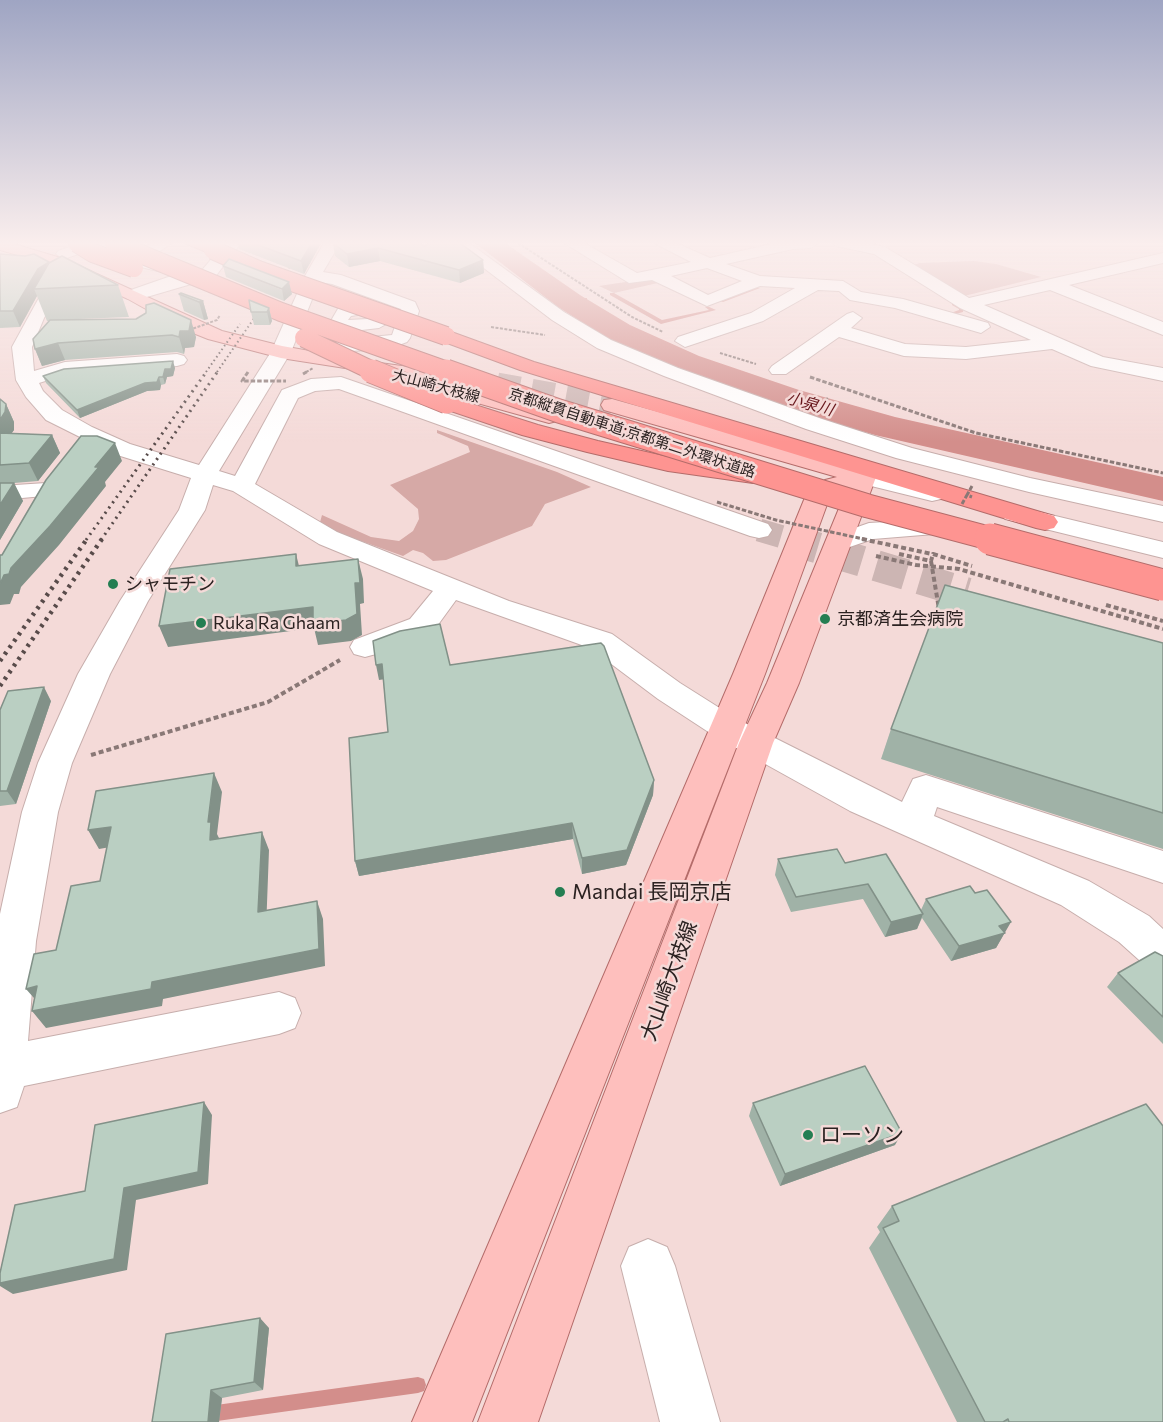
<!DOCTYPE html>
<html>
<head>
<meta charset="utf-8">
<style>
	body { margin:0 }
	canvas { display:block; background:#f4dad8 }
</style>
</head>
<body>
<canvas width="1163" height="1422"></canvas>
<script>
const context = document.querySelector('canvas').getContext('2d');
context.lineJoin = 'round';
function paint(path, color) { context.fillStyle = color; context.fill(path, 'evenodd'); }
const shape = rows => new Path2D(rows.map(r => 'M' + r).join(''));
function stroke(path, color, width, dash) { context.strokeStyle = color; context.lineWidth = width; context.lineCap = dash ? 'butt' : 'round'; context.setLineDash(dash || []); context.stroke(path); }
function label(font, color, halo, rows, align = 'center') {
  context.font = font + ' Commissioner,"Noto Sans JP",sans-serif'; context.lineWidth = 5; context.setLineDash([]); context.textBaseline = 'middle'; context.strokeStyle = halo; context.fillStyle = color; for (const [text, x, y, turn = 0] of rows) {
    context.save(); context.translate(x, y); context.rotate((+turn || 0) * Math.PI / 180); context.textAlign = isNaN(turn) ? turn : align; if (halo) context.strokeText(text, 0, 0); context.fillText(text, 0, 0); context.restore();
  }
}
paint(shape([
	[974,261,996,264,1041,277,964,296,911,266,920,263],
	[652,278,662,282,614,293,599,286],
	[437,430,557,472,591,487,545,504,532,526,446,560,433,561,423,553,413,550,403,556,319,526,322,515,371,537,399,541,413,531,419,519,418,509,390,485,470,452,468,446,437,433]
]), '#d6a9a6');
paint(shape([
	[756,287,760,288,723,302,719,301,756,287],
	[610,293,614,293,662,320,709,310,705,307,707,306,716,310,661,324,610,295,610,293],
	[585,298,587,298,587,300,569,302,567,301,585,298],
	[952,303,956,303,964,307,963,312,948,316,948,314,959,310,959,309,952,305,952,303],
	[418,1377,424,1379,426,1385,424,1391,418,1393,210,1422,203,1420,201,1414,203,1408,209,1406,418,1377]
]), '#d38e8b');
paint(shape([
	[475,243,505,243,580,295,630,325,699,356,799,390,895,417,1163,477,1163,501,875,435,773,406,675,370,608,339,558,307,475,243]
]), '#d38e8b');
stroke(shape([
	[759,530,793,540]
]), '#ccb5b3', 23, [23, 12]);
stroke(shape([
	[788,539,967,593]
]), '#ccb5b3', 31, [31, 15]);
stroke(shape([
	[497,384,612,405]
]), '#ccb5b3', 23, [23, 12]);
const minor = shape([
	[90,243,113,244,141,243,138,246,112,254,90,243],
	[152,243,172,243,154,255,153,261,195,272,203,269,225,243,241,243,215,277,140,299,128,299,125,295,128,291,174,275,141,267,139,264,136,258,142,249,152,243],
	[324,243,340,243,323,272,341,275,415,302,419,311,410,338,407,342,388,349,349,351,332,346,325,331,339,307,370,303,387,306,394,314,388,323,379,328,344,332,350,339,392,335,401,309,332,284,319,282,291,352,219,471,235,476,282,390,311,379,341,377,768,524,772,530,768,536,759,538,750,536,339,389,315,391,298,398,255,484,337,532,509,601,612,634,680,683,737,719,902,802,913,779,926,775,1163,851,1163,883,937,807,934,816,1089,881,1149,916,1163,929,1163,974,1148,968,1119,942,1061,905,850,811,713,735,658,699,590,648,456,600,432,633,376,654,365,657,354,654,350,647,354,640,410,619,433,591,319,544,233,491,213,485,205,510,148,601,110,674,72,763,58,812,36,941,28,1041,279,992,295,998,301,1013,295,1028,279,1034,24,1086,17,1107,0,1113,0,914,22,812,38,763,78,674,120,601,179,510,191,478,114,454,46,420,26,397,16,380,12,347,46,285,66,274,78,274,80,278,78,282,59,292,44,318,32,347,34,371,65,362,177,354,184,356,187,360,184,364,177,366,67,374,39,383,43,391,62,410,92,427,130,444,199,465,271,352,305,276,324,243],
	[370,313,375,315,368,319,348,320,351,316,370,313],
	[451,243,469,243,564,312,611,340,678,368,822,419,912,448,1030,478,1163,506,1163,522,1029,492,896,458,806,429,664,376,597,348,552,320,451,243],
	[564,243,584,243,637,273,691,262,654,243,676,243,710,258,776,243,819,243,811,248,793,249,726,264,760,276,843,281,861,292,903,299,988,323,990,327,981,333,895,308,850,300,839,291,818,290,763,321,685,347,675,341,678,337,751,313,795,288,760,286,707,306,652,280,629,283,564,243],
	[707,268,742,281,708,295,671,276,707,268],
	[833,243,867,243,885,247,969,298,1163,253,1163,263,1069,285,1163,322,1163,335,1050,290,984,305,1103,357,1163,368,1163,381,1091,366,1052,349,966,359,904,356,839,337,786,374,772,374,769,370,772,366,847,314,853,312,862,318,851,328,905,344,966,347,1031,340,960,308,874,254,836,246,833,243],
	[78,244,84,246,86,249,84,252,64,259,56,254,58,251,78,244],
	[864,470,941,489,944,494,941,499,932,501,855,482,852,477,855,472,864,470],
	[46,483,55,485,58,490,55,495,0,500,0,486,46,483],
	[1014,506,1163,542,1163,558,1005,519,1001,514,1005,509,1014,506],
	[938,519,947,521,951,527,947,533,873,539,838,551,829,549,825,543,829,537,869,523,938,519],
	[648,1239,667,1247,675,1266,720,1422,660,1422,621,1266,629,1247,648,1239]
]);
const major = shape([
	[0,243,11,243,64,259,222,331,282,346,365,361,483,377,486,381,483,385,457,385,557,411,560,416,557,421,549,423,438,392,435,388,441,383,281,358,208,339,178,327,128,299,52,265,0,250,0,243],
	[612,399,873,472,876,477,799,683,773,743,538,1422,478,1422,739,743,767,683,847,489,829,499,765,674,472,1422,412,1422,733,674,806,495,825,480,837,477,604,410,601,405,604,400,612,399]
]);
const highway = shape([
	[185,243,208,243,221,250,213,255,185,243],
	[446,330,534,362,1054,516,1058,522,1054,528,1045,530,1036,528,520,370,439,340,436,336,439,332,446,330],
	[447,396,538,425,598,441,668,457,753,469,762,471,765,476,762,481,753,483,668,471,587,452,522,435,439,407,436,402,439,397,447,396]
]);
stroke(minor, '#c7aeac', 2);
stroke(major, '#b46c6a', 2);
stroke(highway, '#b46c6a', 2);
stroke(shape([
	[518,243,632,317,663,332],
	[491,327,545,335],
	[720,353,756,364]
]), '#897876', 2, [3, 1.5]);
stroke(shape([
	[810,377,976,433,1163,473],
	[826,398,830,405]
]), '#897876', 3, [4.5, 2]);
stroke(shape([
	[899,554,931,561,933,554,972,566],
	[876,556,916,565,959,569,1163,629],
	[1106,605,1163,621],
	[91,755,268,702,340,660]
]), '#897876', 4, [5, 3]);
paint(minor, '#fff');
paint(major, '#febfbd');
paint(highway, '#fe9491');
stroke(shape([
	[206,372,240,324],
	[217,372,306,243]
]), '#584b4a', 2, [1.5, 3]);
stroke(shape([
	[86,540,207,371],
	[101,540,218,371]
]), '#584b4a', 3, [2, 4.5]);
stroke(shape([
	[0,661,87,539],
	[0,686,102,539]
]), '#584b4a', 4.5, [3, 5]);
const highwayBridgeFar2 = shape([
	[77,243,93,253,134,268],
	[114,243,281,312,450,372],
	[213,250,258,270,446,336],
	[304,338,375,372]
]);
const highwayBridgeFar1 = shape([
	[371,371,447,402],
	[446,371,559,411,868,506,996,540]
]);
const highwayBridge = shape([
	[990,539,1163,585]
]);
stroke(highwayBridgeFar2, '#b46c6a', 20, []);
stroke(highwayBridgeFar1, '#b46c6a', 25, []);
stroke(highwayBridge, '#b46c6a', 33, []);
stroke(shape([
	[189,330,217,320,220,315],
	[306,372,313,368]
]), '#897876', 2, [3, 1.5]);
stroke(shape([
	[248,372,242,381,286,381],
	[303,374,308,371],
	[972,486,967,495,972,497],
	[717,502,776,520,868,540],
	[962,504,967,495]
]), '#897876', 3, [4.5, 2]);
stroke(shape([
	[862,539,932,554],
	[931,561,939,609]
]), '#897876', 4, [5, 3]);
stroke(highwayBridgeFar2, '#fe9491', 18);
stroke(highwayBridgeFar1, '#fe9491', 23);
stroke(highwayBridge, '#fe9491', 31);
paint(shape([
	[238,243,321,243,304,274,239,249],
	[333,243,425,246,429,243,460,243,483,260,484,273,460,283,380,261,349,267,335,256],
	[0,254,49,263,118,285,129,317,79,319,196,337,194,347,185,348,184,354,177,352,65,360,42,366,35,349,49,321,47,321,37,296,20,327,0,328],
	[223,266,292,294,284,301,226,277],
	[179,294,203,301,208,319,204,320,184,311],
	[269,308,272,321,270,325,254,325,251,312],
	[175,368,173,376,167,377,165,384,161,385,160,390,147,391,80,418,46,383,43,376],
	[0,399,6,404,14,422,14,430,11,433,52,435,60,453,38,481,14,483,23,501,0,540],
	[1163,643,1163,849,881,759,891,729],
	[450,665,654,780,653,795,626,865,582,874,573,839,359,876,355,861,388,732,383,679,379,680],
	[51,701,16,804,0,806,0,710],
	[778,859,845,863,921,910,926,899,1005,932,996,948,951,961,922,918,917,929,885,937,863,899,791,912,775,875],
	[1163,956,1163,1044,1107,987,1118,973],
	[753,1103,895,1145,780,1186,749,1116],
	[892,1206,1163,1422,957,1422,869,1248,880,1232,877,1227],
	[269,1328,263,1390,222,1398,219,1422,152,1422]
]), '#a0b2a7');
paint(shape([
	[312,243,321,243,304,274,301,261],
	[378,248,380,261,349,267,347,254],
	[483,260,484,273,460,283,459,270],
	[49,262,34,289,37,296,20,327,13,311,38,269],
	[289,282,292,294,284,301,282,289],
	[203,301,208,319,204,320,199,302],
	[269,308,272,321,270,325,267,312],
	[191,320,196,337,194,347,185,348,184,354,179,337,180,331],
	[58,343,65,360,42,366,35,349],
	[173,361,175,368,173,376,167,377,165,384,163,377,165,369],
	[159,377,161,385,160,390,147,391,80,418,77,410],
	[6,404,14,422,14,430,0,450,0,420],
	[52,435,60,453,38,481,29,463],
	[115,443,122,461,105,482,106,486,59,545,21,587,19,594,14,594,10,604,0,605,0,584,4,575,11,568],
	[14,483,23,501,0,540,0,505],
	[296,554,301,574,296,566],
	[358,559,363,579,364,603,360,604,362,635,351,641,318,645,314,628,168,647,159,626,355,583],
	[382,664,385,679,379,680,376,665],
	[44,687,51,701,16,804,7,791],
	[214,773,222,792,217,834,220,840,210,840,208,822],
	[654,780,653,795,626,865,582,874,582,858],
	[572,823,573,839,359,876,355,861],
	[111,827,122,845,99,849,88,830],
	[262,832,269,850,266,930,258,912],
	[317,901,323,919,325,966,163,999,162,1006,46,1028,32,1011,152,982],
	[923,914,917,929,885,937,891,922],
	[1011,922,996,948,951,961,959,946,999,926],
	[37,986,41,1006,26,989],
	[204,1102,212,1115,208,1184,136,1200,127,1270,13,1294,0,1286,0,1283,124,1188],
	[902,1133,895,1145,780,1186,785,1174],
	[260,1318,269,1328,263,1390,254,1382],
	[211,1390,222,1398,219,1422,208,1422]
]), '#829188');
const building = shape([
	[253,243,312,243,301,261,253,243],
	[333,243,417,243,425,246,430,243,460,243,483,260,459,270,378,248,347,254,333,243],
	[0,254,25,256,34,254,49,262,38,269,13,311,0,311,0,254],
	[62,256,118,285,34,289,49,263,62,256],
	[229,259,289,282,282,289,223,266,229,259],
	[181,293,203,301,199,302,179,294,181,293],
	[249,300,269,308,267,312,251,312,249,300],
	[154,303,191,320,189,331,180,331,179,337,172,335,58,343,35,349,33,339,50,320,136,319,146,313,146,305,154,303],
	[173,361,171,369,165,369,163,377,159,377,157,382,145,383,77,410,43,376,64,369,173,361],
	[0,399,6,404,5,412,0,420,0,399],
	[0,433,52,435,29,463,0,465,0,433],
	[81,436,97,436,115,443,95,467,99,467,50,526,11,568,9,574,4,575,0,584,0,555,2,555,46,480,81,436],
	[0,483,14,483,0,505,0,483],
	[296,554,296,566,358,559,360,583,355,583,357,614,346,620,313,624,313,607,159,626,170,569,296,554],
	[945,585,1163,643,1163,813,891,729,945,585],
	[440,624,450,665,601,643,604,646,654,780,627,850,582,858,572,823,355,861,349,738,388,732,382,664,376,665,373,641,400,631,440,624],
	[44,687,7,791,0,791,0,710,8,691,44,687],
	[214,773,208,822,211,822,210,840,262,832,258,912,317,901,319,949,152,982,151,989,32,1011,37,986,26,989,34,954,56,950,71,886,100,881,111,827,88,830,96,791,214,773],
	[837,849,845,863,886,854,923,914,891,922,868,884,796,897,778,859,837,849],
	[970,886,975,893,987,890,1011,922,999,926,1005,933,959,946,926,899,970,886],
	[1155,952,1163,956,1163,1017,1118,973,1155,952],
	[865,1066,902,1133,785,1174,753,1103,865,1066],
	[204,1102,198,1172,124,1188,114,1259,0,1283,0,1273,15,1205,85,1191,95,1125,204,1102],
	[1146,1104,1163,1126,1163,1422,1009,1422,1008,1419,1003,1422,985,1422,883,1228,899,1221,892,1206,1146,1104],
	[260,1318,254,1382,211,1390,208,1422,152,1422,166,1334,260,1318]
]);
paint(building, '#bacfc2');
stroke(building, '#829188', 1.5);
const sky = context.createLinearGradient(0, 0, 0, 442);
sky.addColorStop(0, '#9fa5c3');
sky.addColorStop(0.55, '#faeeed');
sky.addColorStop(1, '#faeeed00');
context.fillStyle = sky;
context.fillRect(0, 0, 1163, 442);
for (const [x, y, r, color] of [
	[113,584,6,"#247e52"],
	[825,619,6,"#247e52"],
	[201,623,6,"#247e52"],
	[560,892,6,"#247e52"],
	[808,1135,6,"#247e52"]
]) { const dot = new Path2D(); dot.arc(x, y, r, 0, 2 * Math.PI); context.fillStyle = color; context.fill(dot); stroke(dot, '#f4dad8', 2); }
label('15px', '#2b2221', '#f4dad8', [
	["大山崎大枝線",436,386,15],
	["京都縦貫自動車道;京都第二外環状道路",632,433,18]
]);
label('italic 16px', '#68171c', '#f4dad8', [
	["小泉川",810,404,16]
]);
label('18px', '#2b2221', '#f4dad8', [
	["シャモチン",125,584],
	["京都済生会病院",837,619],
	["Ruka Ra Ghaam",213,623]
], 'left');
label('21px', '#2b2221', '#f4dad8', [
	["Mandai 長岡京店",572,892],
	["ローソン",820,1135]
], 'left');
label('21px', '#2b2221', '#f4dad8', [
	["大山崎大枝線",669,981,-70]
]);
</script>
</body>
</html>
